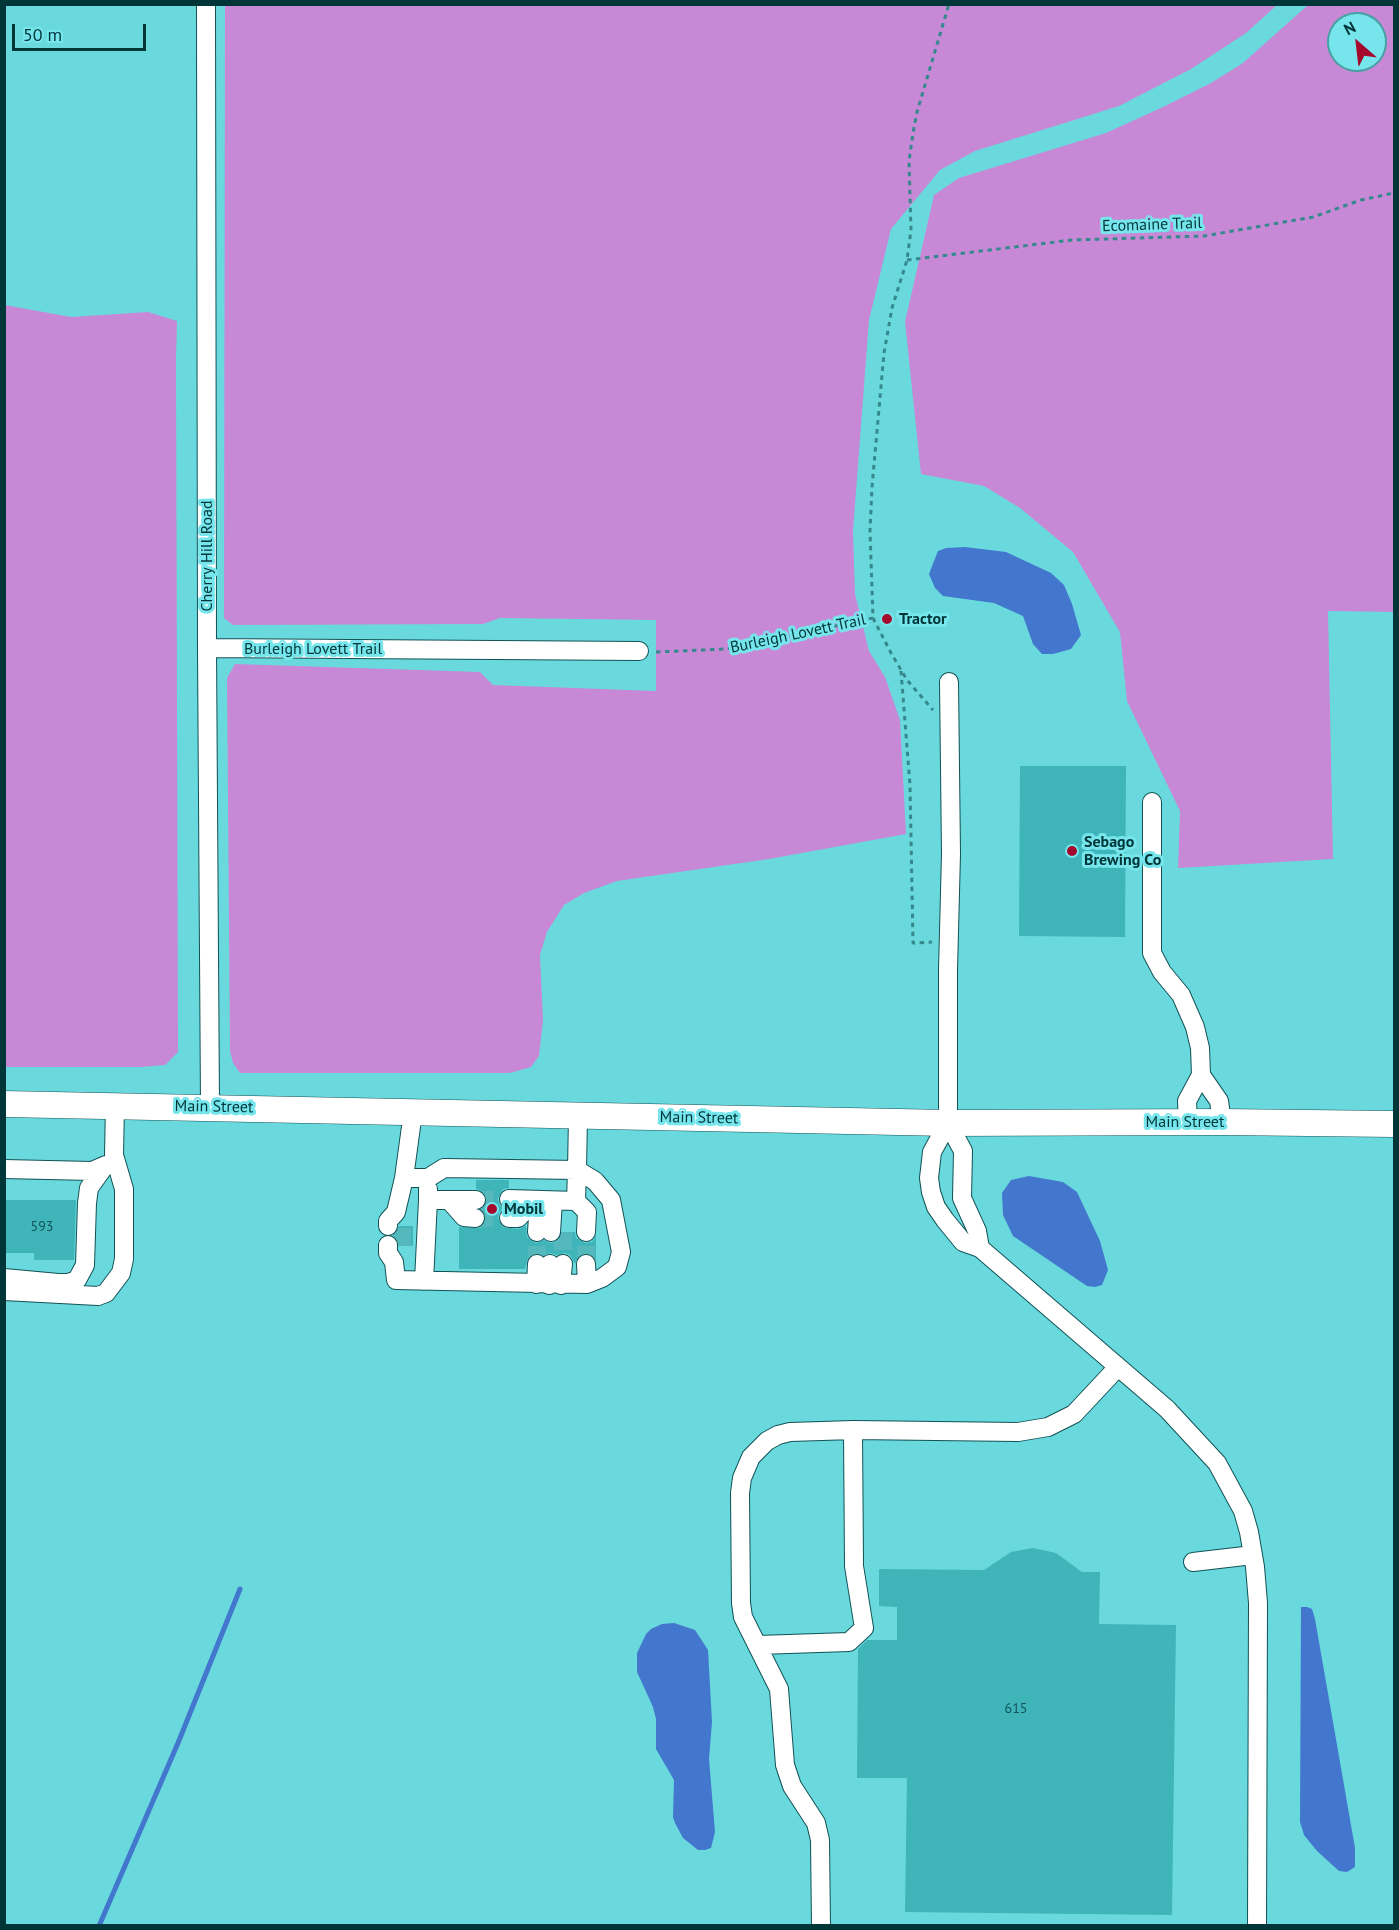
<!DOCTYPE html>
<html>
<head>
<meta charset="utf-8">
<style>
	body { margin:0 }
	#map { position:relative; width:1399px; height:1930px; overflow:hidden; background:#69d9de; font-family:"PT Sans",sans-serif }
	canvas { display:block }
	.frame { position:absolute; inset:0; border:6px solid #013639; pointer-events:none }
	.north { position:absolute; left:1327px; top:12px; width:60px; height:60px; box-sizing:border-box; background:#76e6ec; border:2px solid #47a0a4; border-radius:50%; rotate:332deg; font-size:16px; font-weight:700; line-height:24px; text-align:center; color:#013639 }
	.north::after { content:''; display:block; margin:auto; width:21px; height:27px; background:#a5092b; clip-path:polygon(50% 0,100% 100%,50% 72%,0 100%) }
	.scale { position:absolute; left:12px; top:24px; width:134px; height:27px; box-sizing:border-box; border:3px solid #013639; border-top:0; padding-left:8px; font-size:18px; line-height:21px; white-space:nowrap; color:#013639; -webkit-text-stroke:4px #76e6ec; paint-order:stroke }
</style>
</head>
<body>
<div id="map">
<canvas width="1399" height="1930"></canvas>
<div class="frame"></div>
<div class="north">N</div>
<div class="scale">50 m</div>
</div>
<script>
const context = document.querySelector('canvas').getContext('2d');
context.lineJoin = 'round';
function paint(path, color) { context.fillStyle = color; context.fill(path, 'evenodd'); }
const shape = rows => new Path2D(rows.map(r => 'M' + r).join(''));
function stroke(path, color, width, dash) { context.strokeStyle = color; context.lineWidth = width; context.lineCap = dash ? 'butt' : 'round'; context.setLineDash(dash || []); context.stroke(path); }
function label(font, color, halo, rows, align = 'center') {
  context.font = font + ' "PT Sans",sans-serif'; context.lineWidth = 6; context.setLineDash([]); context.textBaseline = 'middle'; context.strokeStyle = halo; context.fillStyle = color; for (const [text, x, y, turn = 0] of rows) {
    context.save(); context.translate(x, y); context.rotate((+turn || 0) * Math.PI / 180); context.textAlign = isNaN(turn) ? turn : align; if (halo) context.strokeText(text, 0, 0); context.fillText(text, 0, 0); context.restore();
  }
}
paint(shape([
	[225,5,1277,5,1246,33,1191,69,1119,106,975,151,940,170,891,229,869,320,853,531,855,594,869,651,885,677,900,720,906,834,769,859,617,881,584,893,564,905,547,932,540,955,543,1020,539,1056,531,1067,510,1073,240,1073,233,1063,230,1051,227,678,235,664,480,672,493,685,656,691,656,620,500,618,483,624,233,625,224,618],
	[1308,5,1394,5,1394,612,1328,611,1333,859,1178,868,1180,811,1127,701,1120,632,1073,552,1020,508,984,486,921,474,905,322,934,195,959,178,1106,133,1163,107,1211,83,1243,63],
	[1339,24,1375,24,1375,60,1339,60],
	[5,305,71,317,148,312,177,321,176,358,178,1052,165,1065,141,1067,5,1067]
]), '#c789d5');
paint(shape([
	[965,547,1006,552,1051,573,1064,585,1072,604,1081,635,1071,649,1053,654,1042,654,1033,644,1023,616,994,603,943,596,935,588,929,574,934,561,938,551,946,548],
	[1029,1176,1063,1182,1077,1192,1100,1241,1108,1270,1102,1285,1095,1287,1087,1286,1013,1236,1003,1215,1002,1193,1011,1180],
	[1301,1607,1307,1607,1312,1609,1315,1619,1355,1848,1355,1867,1347,1872,1339,1871,1317,1851,1304,1835,1300,1822],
	[674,1623,695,1630,708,1650,712,1722,709,1759,715,1832,711,1848,705,1850,698,1850,683,1838,675,1823,673,1817,674,1780,656,1749,656,1719,653,1707,637,1672,637,1653,646,1634,651,1629,662,1624]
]), '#4277cd');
stroke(shape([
	[99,1926,178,1743,240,1589]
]), '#4277cd', 5);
paint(shape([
	[1020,766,1126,766,1125,937,1019,936],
	[476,1180,509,1180,509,1188,503,1189,498,1198,499,1204,503,1208,499,1213,498,1219,503,1227,518,1229,526,1226,527,1237,536,1243,544,1240,550,1243,555,1242,561,1238,562,1232,575,1232,576,1238,585,1243,592,1242,596,1235,596,1260,592,1254,586,1253,579,1255,575,1264,570,1255,565,1253,557,1255,550,1253,544,1255,537,1253,528,1257,525,1269,459,1269,459,1227,479,1228,484,1225,486,1220,482,1209,486,1205,487,1199,482,1191,476,1189],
	[4,1200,76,1200,74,1260,34,1260,34,1253,4,1253],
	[399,1226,413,1226,413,1246,399,1245,394,1236],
	[1033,1548,1056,1553,1082,1572,1100,1572,1099,1624,1176,1625,1172,1915,905,1912,907,1778,857,1778,858,1649,867,1640,897,1640,897,1607,879,1606,879,1569,984,1570,1011,1552]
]), '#3fb4b9');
stroke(shape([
	[476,1200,509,1199],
	[475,1218,509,1218],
	[563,1232,563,1264],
	[402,1246,402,1226],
	[537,1264,537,1232],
	[586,1264,586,1232]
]), '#54b8bd', 18, [18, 9]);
const minor = shape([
	[206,4,207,648,210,1107],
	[207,648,639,651],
	[949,682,951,854,948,970,948,1123,932,1152,929,1178,931,1192,936,1207,945,1220,963,1242,980,1248,1167,1409,1217,1463,1243,1511,1249,1532,1255,1567,1258,1603,1257,1926],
	[1152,802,1152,953,1162,972,1181,995,1195,1027,1200,1048,1201,1075,1187,1101,1188,1122],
	[1201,1075,1219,1101,1222,1122],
	[413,1112,404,1178,428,1178,444,1168,577,1170,578,1116],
	[948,1123,963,1151,962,1198,977,1231,980,1248],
	[4,1169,92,1171,106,1165],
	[428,1189,428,1200,476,1200],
	[449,1200,464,1217,475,1218],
	[576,1201,587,1212,586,1232],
	[509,1218,518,1218,534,1201],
	[388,1226,388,1221,396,1212,404,1178],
	[537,1232,539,1201],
	[551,1232,553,1201],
	[388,1245,388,1253,394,1262,396,1280,587,1284,602,1278,617,1267,621,1252,611,1200,595,1181,577,1170,576,1201,509,1199],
	[586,1264,587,1284],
	[4,1278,58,1283,68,1283,77,1280,85,1265,87,1203,89,1188,104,1167],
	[424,1281,428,1200],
	[536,1284,537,1264],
	[549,1285,550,1264],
	[561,1285,563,1264],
	[4,1291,98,1296,106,1293,121,1273,124,1259,124,1189,114,1155,115,1105],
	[1193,1562,1253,1555],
	[758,1645,849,1642,864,1628,854,1566,853,1430],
	[821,1926,820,1840,816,1823,792,1786,785,1765,779,1689,743,1617,741,1603,740,1493,742,1478,751,1457,767,1441,778,1435,790,1432,853,1430,1018,1432,1048,1427,1074,1414,1118,1367]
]);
const highway = shape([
	[4,1104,948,1123,1222,1122,1394,1124]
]);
stroke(minor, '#125255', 20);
stroke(highway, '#125255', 27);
stroke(shape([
	[907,260,1072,240,1204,236,1313,217,1361,200,1394,193],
	[873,618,891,653,907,680,933,710],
	[656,652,726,649,873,618,870,531,872,487,884,353,892,308,907,260,911,230,909,161,913,133,917,112,949,4],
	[901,671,910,785,913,943,932,942]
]), '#35888c', 3, [4.5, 4.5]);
stroke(minor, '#fff', 18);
stroke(highway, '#fff', 26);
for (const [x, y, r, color] of [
	[887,619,6,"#a5092b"],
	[1072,851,6,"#a5092b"],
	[492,1209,6,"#a5092b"]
]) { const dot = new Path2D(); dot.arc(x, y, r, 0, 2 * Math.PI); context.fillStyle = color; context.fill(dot); stroke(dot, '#76e6ec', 2); }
label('14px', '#105659', null, [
	["593",42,1227],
	["615",1016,1709]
]);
label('16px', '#013639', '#76e6ec', [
	["Ecomaine Trail",1152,225,-2],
	["Cherry Hill Road",207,556,-90],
	["Burleigh Lovett Trail",798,634,-12],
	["Burleigh Lovett Trail",313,649],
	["Main Street",214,1107,1],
	["Main Street",699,1118,1],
	["Main Street",1185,1122]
]);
label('bold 16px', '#013639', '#76e6ec', [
	["Tractor",899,619],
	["Sebago",1084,842],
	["Brewing Co",1084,860],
	["Mobil",504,1209]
], 'left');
</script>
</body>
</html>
